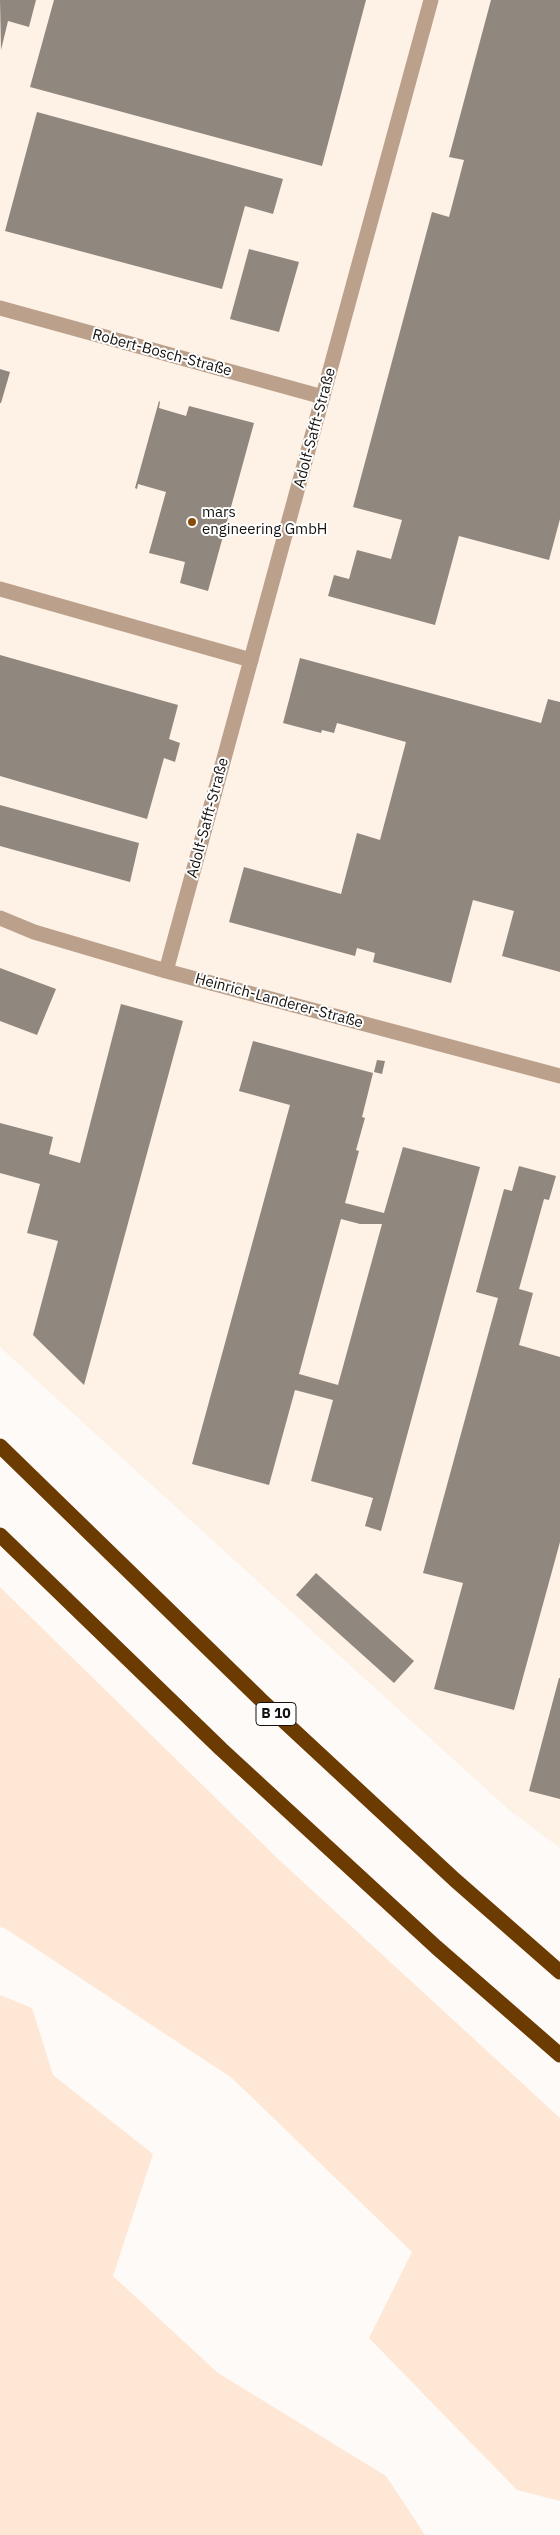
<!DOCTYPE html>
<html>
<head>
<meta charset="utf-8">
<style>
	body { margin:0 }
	canvas { display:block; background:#fefaf7 }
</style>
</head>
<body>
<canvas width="560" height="2535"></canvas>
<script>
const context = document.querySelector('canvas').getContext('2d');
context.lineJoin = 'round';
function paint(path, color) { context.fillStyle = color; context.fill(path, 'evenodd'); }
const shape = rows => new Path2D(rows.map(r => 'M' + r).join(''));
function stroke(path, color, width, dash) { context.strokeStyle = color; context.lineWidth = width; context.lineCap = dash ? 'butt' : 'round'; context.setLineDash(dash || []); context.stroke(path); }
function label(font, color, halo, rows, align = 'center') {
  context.font = font + ' "IBM Plex Sans",sans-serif'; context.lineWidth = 4; context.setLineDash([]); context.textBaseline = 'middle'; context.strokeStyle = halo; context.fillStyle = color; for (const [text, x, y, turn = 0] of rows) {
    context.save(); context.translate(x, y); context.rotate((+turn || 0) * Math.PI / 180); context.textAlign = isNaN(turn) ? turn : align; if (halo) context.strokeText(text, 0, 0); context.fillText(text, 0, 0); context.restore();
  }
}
paint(shape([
	[0,0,560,0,560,1848,508,1809,0,1347]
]), '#fef1e6');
paint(shape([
	[0,1587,277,1858,560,2118,560,2501,517,2490,369,2338,412,2252,232,2078,6,1929,0,1927],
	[0,1995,32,2008,53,2075,153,2154,113,2276,218,2373,386,2476,425,2535,0,2535]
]), '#ffe7d5');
paint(shape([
	[0,0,36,0,29,27,8,21,1,50],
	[54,0,366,0,322,166,30,87],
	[491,0,560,0,560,519,549,560,459,536,435,625,328,596,334,575,349,579,357,550,391,559,402,520,353,507,432,212,449,217,464,160,449,157],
	[37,112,283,179,273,214,245,206,222,289,5,231],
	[249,249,299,262,279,332,230,319],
	[0,369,10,372,1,403,0,403],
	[159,401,160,402,159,408,186,416,189,406,254,423,208,591,180,583,185,562,149,553,166,492,138,484,137,489,135,488],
	[0,655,178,705,169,739,180,743,175,762,164,758,147,819,0,776],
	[300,658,541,723,548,699,560,702,560,972,502,956,514,911,473,900,451,983,373,962,375,953,357,948,355,956,229,922,244,867,341,894,357,833,380,840,406,742,337,723,334,733,322,730,321,733,283,723],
	[0,805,139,843,130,882,0,846],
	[0,968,56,989,37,1035,0,1021],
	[121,1004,183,1021,84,1385,33,1335,58,1241,27,1233,40,1184,0,1173,0,1123,53,1137,49,1154,80,1163],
	[253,1041,373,1073,362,1117,365,1118,356,1150,359,1151,345,1203,384,1213,403,1147,480,1167,381,1531,365,1526,373,1498,311,1481,333,1400,295,1390,269,1485,192,1464,290,1105,239,1091],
	[341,1219,360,1224,382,1224,338,1385,299,1374],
	[377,1060,385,1061,382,1074,374,1072],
	[519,1166,556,1176,549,1200,544,1199,519,1289,533,1293,519,1345,560,1357,560,1542,514,1710,434,1689,463,1583,423,1573,498,1298,476,1292,504,1189,512,1191],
	[316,1573,414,1661,394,1683,296,1595],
	[559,1678,560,1678,560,1799,529,1791]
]), '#90877f');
stroke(shape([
	[0,589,251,660]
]), '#bba18c', 15);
stroke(shape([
	[0,308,323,397],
	[0,918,34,932,166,971,560,1076],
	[166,971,431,0]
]), '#bba18c', 15);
stroke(shape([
	[0,1446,260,1699,455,1880,560,1972],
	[0,1535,221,1749,436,1947,560,2055]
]), '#6c3b01', 15);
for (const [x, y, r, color] of [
	[192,522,5,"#884c08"]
]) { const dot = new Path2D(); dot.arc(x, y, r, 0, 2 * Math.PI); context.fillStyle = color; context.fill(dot); stroke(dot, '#fff', 2); }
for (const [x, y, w] of [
	[276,1714,40]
]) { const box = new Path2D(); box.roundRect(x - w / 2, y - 11.5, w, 23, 4); context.fillStyle = '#fff'; context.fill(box); stroke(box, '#14110e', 1); }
label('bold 14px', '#14110e', null, [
	["B 10",276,1714]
]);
label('15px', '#14110e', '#fff', [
	["Robert-Bosch-Straße",162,353,15],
	["Adolf-Safft-Straße",315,428,-75],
	["Adolf-Safft-Straße",208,818,-75],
	["Heinrich-Landerer-Straße",279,1001,15]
]);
label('15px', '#14110e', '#fff', [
	["mars",202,513],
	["engineering GmbH",202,530]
], 'left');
</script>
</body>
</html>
